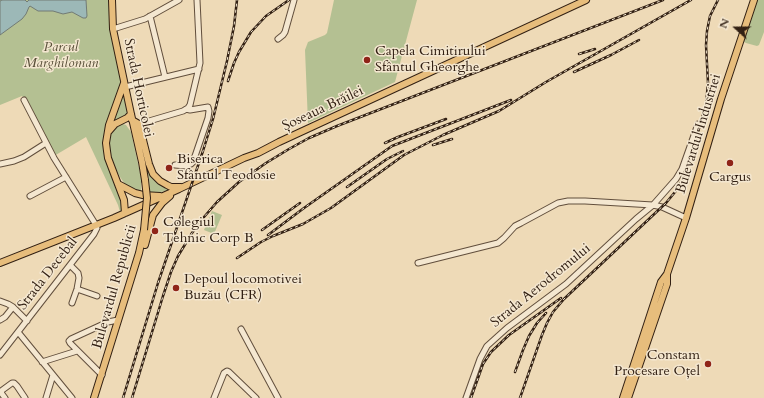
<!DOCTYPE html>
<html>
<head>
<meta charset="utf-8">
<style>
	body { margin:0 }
	#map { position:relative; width:764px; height:398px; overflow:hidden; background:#eedab7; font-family:Cardo,serif }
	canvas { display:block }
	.north { position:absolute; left:716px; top:8px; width:40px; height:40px; -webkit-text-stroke:3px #f4e7d0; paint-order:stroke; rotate:291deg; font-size:11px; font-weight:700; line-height:16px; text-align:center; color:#322013 }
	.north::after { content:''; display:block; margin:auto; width:14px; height:18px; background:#322013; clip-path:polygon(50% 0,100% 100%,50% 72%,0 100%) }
</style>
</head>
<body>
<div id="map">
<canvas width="764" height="398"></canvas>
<div class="north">N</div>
</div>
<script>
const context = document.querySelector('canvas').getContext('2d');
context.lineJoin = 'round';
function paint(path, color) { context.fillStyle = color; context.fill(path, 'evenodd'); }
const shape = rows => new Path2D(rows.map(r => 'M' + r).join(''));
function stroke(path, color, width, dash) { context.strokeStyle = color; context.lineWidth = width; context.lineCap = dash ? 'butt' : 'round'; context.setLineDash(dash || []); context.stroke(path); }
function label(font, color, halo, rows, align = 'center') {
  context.font = font + ' Cardo,serif'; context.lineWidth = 3; context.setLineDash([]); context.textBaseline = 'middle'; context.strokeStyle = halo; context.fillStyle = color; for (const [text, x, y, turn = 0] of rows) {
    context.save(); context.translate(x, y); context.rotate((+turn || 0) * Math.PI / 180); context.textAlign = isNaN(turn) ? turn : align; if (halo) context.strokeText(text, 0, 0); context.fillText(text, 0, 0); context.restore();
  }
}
paint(shape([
	[0,0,111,0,125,83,106,143,122,208,120,212,118,205,86,137,54,156,22,96,0,105],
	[334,0,417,0,395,82,308,123,305,50,308,42,325,35,327,33],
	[757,0,764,0,764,32,759,45,757,46,746,43,744,42,744,40],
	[124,95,128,115,112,123,122,96],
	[120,123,126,125,131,132,141,177,141,191,131,188,125,184,120,177,111,160,108,146,111,132],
	[146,167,147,170,150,173,173,189,161,192,150,193,149,178,145,169],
	[212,211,222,215,214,234,204,230]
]), '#b4c092');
const water = shape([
	[2,0,25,0,27,2,29,0,86,0,87,16,86,18,83,18,72,12,63,14,53,11,38,11,30,6,29,7,26,14,22,19,0,35,0,1,2,0]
]);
paint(water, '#9cb8b7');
stroke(water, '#727b75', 1);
const minor = shape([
	[150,16,165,77],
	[113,29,145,19,179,0],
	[278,39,283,35,285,32,294,0],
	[125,87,199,69],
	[139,124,183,111,188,108,190,105,200,63,197,0],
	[0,164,14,161,24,157,46,143],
	[175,165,186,166,191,164,193,162,208,118,209,111,208,107,190,110,186,109],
	[30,196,66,177],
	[418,263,498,243,504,238,515,226,521,223,558,203,568,201,585,201,653,205,662,207,686,218],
	[70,265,78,273,79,278,77,289,72,303],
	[77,289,97,296],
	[0,301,8,304,13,307,27,321],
	[0,320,5,317,13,307],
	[241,329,278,398],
	[18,332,72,398],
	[0,355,94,234,97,228,96,225,54,158,24,100],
	[42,362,77,351],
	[102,375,70,343,69,341,71,339,108,322,118,320],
	[5,398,2,394,1,391,12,383,14,383,17,386,25,398],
	[46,398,53,375],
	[214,398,224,373,227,371,229,372,256,398],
	[466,398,480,359,487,346,507,328,566,284,636,219,653,205,676,179,682,169,698,124]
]);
const major = shape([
	[112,0,113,29,131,114,142,162,145,180],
	[124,83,109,125,106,143,107,151,108,158,124,200,125,213],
	[132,120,139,124,149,164,153,174,160,181,167,185,171,187,181,187],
	[108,132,115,124,127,118,131,114],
	[118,184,135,193,143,195,160,196],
	[145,245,153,215,162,203,170,196],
	[0,263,114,218,179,189,244,158,258,153,279,142,586,0],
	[94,398,139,253,144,230],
	[623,398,661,282,667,274],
	[628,398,667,284,667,274,686,218,721,99,754,0]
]);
stroke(minor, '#614e3c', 7);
stroke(major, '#322013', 8);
stroke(minor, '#f4e7d0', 5);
stroke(major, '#e7bd7c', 6);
const rail = shape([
	[579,54,595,49],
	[574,72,611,55,639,40],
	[228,81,234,63,239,52,251,32,266,16,289,0],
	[385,143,398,137,446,119],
	[433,145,452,139],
	[347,187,387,159,403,151],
	[262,230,300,203],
	[268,235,304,208,392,146,511,100],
	[237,258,261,242,273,236,303,224,331,208,404,155,443,135,499,111,546,82,691,0],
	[515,372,523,350,529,336,537,323,546,313],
	[123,398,158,283,203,151,213,119,227,61,234,26,237,0],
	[132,398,163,296,171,272,178,256,192,233,204,217,217,202,239,182,266,163,289,149,309,138,337,126,663,0],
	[471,398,483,364,491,352,509,335,561,298],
	[520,398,542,335,547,323,553,312,564,299,666,203,675,192,683,179,690,160,706,104,708,83,706,45,707,31,710,16,718,0]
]);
stroke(rail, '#322013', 2.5);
stroke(rail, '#f4e7d0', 1, [3]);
const majorBridge = shape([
	[144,230,147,198,145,180]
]);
stroke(majorBridge, '#322013', 8, []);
stroke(majorBridge, '#e7bd7c', 6);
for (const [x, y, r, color] of [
	[367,60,4,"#8f2418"],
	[730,163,4,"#8f2418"],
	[169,168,4,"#8f2418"],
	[155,231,4,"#8f2418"],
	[176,288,4,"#8f2418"],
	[708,364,4,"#8f2418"]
]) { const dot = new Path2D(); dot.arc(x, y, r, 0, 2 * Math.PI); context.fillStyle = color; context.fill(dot); stroke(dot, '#f4e7d0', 1.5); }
label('italic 14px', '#595039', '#f4e7d0', [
	["Parcul",61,48],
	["Marghiloman",61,64]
]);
label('14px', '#322013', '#f4e7d0', [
	["Capela Cimitirului",375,52],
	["Sfântul Gheorghe",375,68],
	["Biserica",177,160],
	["Sfântul Teodosie",177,176],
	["Cargus",730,178,"center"],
	["Colegiul",163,223],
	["Tehnic Corp B",163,239],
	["Depoul locomotivei",184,280],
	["Buzău (CFR)",184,296],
	["Constam",700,356,"right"],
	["Procesare Oțel",700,372,"right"]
], 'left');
label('14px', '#322013', '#f4e7d0', [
	["Strada Horticolei",138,88,78],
	["Șoseaua Brăilei",323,109,-25],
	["Bulevardul Industriei",699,134,-73],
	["Strada Decebal",48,274,-52],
	["Strada Aerodromului",541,286,-39],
	["Bulevardul Republicii",115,287,-74]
]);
</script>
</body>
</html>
